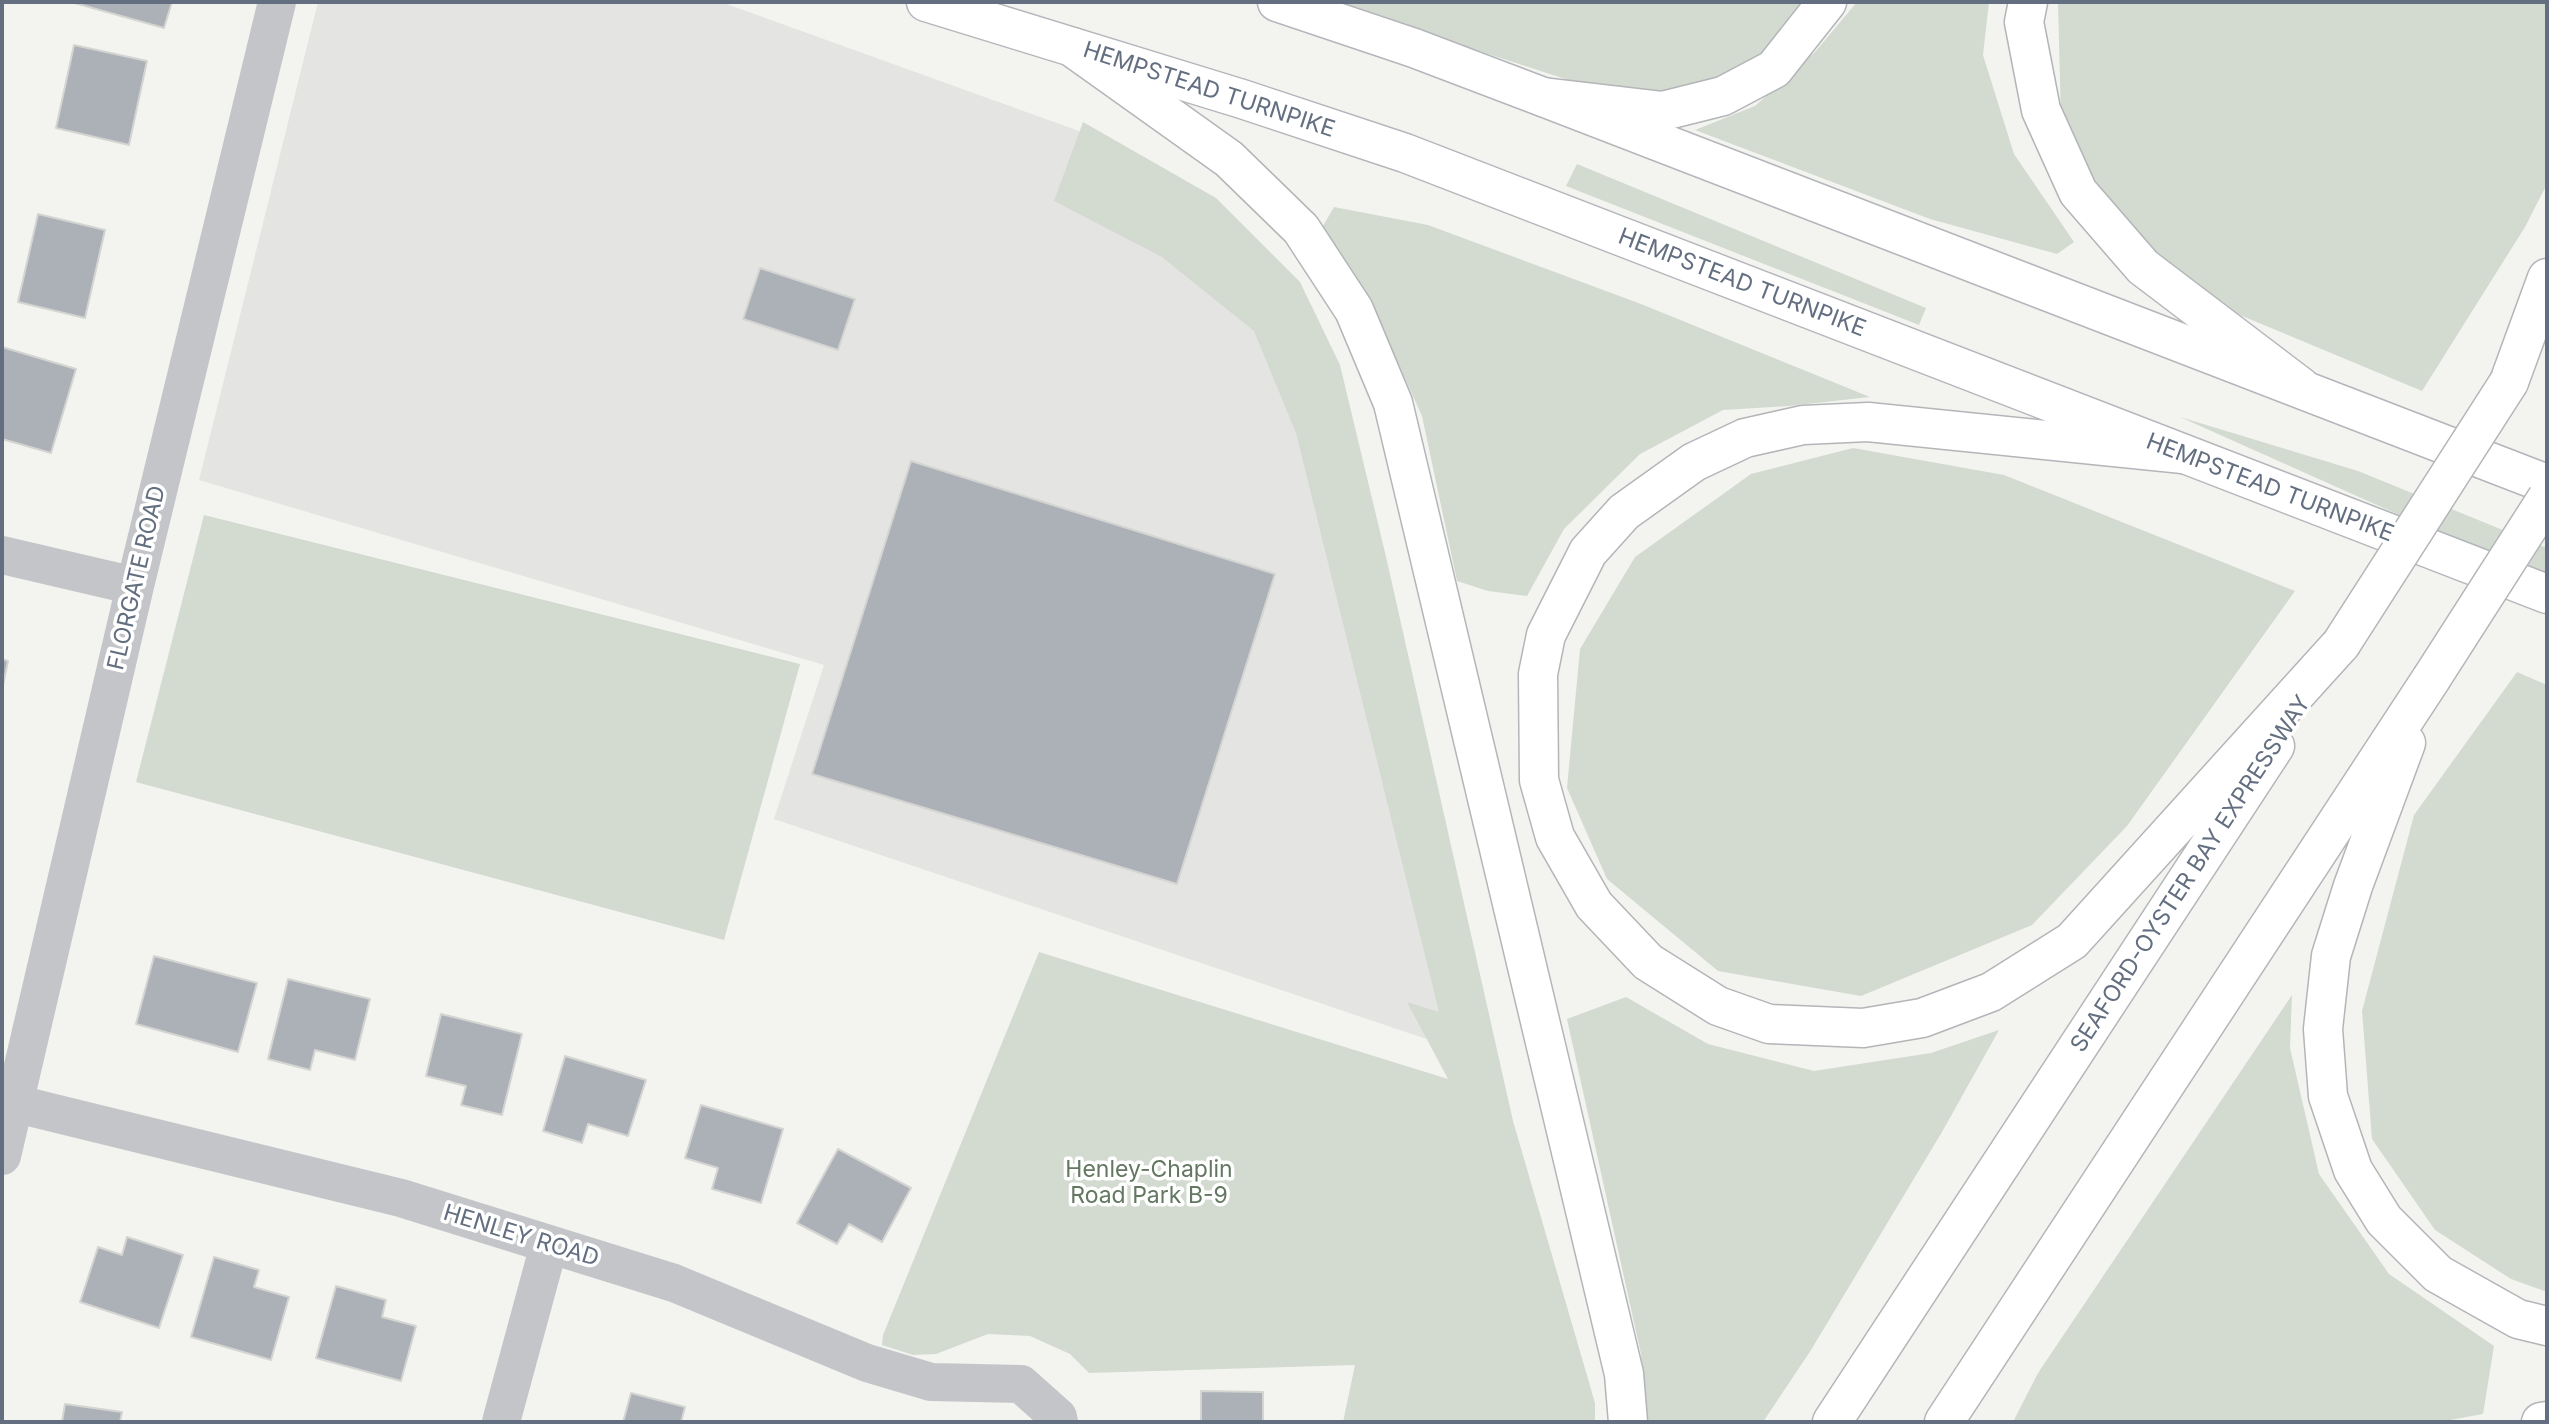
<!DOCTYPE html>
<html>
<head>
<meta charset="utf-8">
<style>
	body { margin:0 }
	#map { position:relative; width:2549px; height:1424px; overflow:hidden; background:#f3f4ef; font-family:Inter,sans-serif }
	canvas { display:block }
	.frame { position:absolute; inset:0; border:4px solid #636f80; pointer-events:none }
</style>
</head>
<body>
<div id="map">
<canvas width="2549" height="1424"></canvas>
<div class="frame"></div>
</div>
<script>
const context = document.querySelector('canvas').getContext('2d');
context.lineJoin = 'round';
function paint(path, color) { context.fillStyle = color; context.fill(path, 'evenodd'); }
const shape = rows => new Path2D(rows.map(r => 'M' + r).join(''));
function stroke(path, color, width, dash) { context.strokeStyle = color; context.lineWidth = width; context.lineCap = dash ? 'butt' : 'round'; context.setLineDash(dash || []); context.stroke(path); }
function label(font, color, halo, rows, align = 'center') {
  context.font = font + ' Inter,sans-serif'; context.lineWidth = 7; context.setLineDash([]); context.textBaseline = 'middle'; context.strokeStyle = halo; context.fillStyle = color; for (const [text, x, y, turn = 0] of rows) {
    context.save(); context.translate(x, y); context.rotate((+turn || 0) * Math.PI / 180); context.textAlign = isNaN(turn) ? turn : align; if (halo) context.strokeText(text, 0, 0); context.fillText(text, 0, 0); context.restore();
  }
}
paint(shape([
	[318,2,721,2,1079,131,1180,179,1288,347,1474,1055,774,819,824,665,199,480]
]), '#e4e4e3');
paint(shape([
	[1329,2,1803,2,1757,64,1687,91,1608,93],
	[1857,2,1989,2,1983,55,2014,154,2074,242,2057,254,1930,219,1695,130,1755,106,1815,52],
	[2058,2,2547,2,2547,184,2525,227,2422,391,2204,300,2108,213,2061,121],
	[1083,122,1216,198,1300,282,1340,365,1387,561,1513,1121,1595,1403,1595,1422,1343,1422,1355,1365,1089,1373,1070,1354,1030,1336,988,1334,936,1354,913,1355,882,1345,883,1335,1039,952,1448,1079,1407,1002,1439,1012,1296,433,1254,331,1162,257,1054,201],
	[1577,164,1926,308,1919,325,1566,186],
	[1334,207,1428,225,1641,304,1870,397,1789,406,1723,410,1640,454,1564,529,1527,596,1488,591,1457,581,1422,416,1370,301,1320,231],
	[2180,417,2358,471,2547,548,2547,581],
	[1853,448,2004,475,2295,591,2127,826,2032,925,1861,996,1718,971,1607,879,1567,788,1580,649,1635,557,1751,474],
	[204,515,800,664,724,940,136,782],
	[2517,672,2547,685,2547,1292,2511,1279,2435,1230,2372,1139,2362,1011,2414,815],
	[2292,995,2290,1048,2319,1174,2389,1274,2494,1346,2483,1414,2439,1422,2013,1422,2038,1373],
	[1626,997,1708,1044,1814,1071,1931,1053,1999,1030,1942,1132,1811,1350,1763,1422,1647,1422,1641,1354,1567,1019]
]), '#d3dad0');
const building = shape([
	[71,2,172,2,164,28,71,2],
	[74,45,147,61,129,145,56,128,74,45],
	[38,214,105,230,85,318,18,302,38,214],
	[760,268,855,299,838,350,743,319,760,268],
	[2,347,76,369,51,453,2,439,2,347],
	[911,461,1275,574,1177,884,812,774,911,461],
	[2,659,8,661,2,690,2,659],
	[154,956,257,983,238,1052,136,1024,154,956],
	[288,979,370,999,355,1060,315,1050,310,1070,268,1059,288,979],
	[441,1014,522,1034,502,1115,461,1105,466,1086,426,1076,441,1014],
	[565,1056,646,1080,628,1136,588,1124,582,1143,543,1131,565,1056],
	[701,1105,783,1129,761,1203,712,1189,718,1168,685,1158,701,1105],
	[838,1149,911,1188,882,1242,849,1224,837,1244,797,1223,838,1149],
	[127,1237,183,1255,159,1328,80,1302,98,1247,122,1255,127,1237],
	[214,1257,259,1270,254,1287,289,1297,271,1360,191,1337,214,1257],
	[336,1286,386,1300,382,1317,416,1326,401,1381,316,1358,336,1286],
	[1201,1391,1263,1392,1263,1422,1201,1422,1201,1391],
	[631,1393,685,1407,681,1422,623,1422,631,1393],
	[65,1404,122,1412,120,1422,62,1422,65,1404]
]);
paint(building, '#acb1b7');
stroke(building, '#d4d5d2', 2);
const primary = shape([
	[926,2,1242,99,1405,153,2547,594],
	[1277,2,1414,48,1543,97,2547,484]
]);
const motorway = shape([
	[2028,2,2024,22,2041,110,2078,192,2143,267,2301,387],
	[1072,47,1229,159,1301,229,1354,310,1393,403,1624,1374,1628,1422],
	[1543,97,1663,111,1723,96,1774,69,1827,2],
	[2509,382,2547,278],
	[2183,454,1868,422,1803,425,1745,438,1694,462,1624,512,1588,552,1546,635,1538,674,1539,780,1555,837,1594,905,1648,962,1718,1006,1769,1024,1863,1028,1922,1018,1991,992,2072,941,2341,644],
	[2406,743,2353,886,2331,956,2323,1029,2328,1096,2353,1170,2384,1220,2438,1274,2518,1319,2547,1326],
	[1832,1422,2275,746],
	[1944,1422,2431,679],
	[2541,1422,2547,1421]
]);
stroke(primary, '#b4b6bb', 41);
stroke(motorway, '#b3b5b9', 41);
stroke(shape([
	[2,555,135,586],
	[13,1103,401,1198,674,1283,867,1363,931,1382,1021,1384,1058,1417,1059,1422],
	[2,1156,135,586,277,2],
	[501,1422,549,1245]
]), '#c3c5c9', 38);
stroke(primary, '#fff', 38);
stroke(motorway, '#fff', 38);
const motorwayBridge = shape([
	[2341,644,2509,382],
	[2431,679,2547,498]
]);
stroke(motorwayBridge, '#b3b5b9', 41, []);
stroke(motorwayBridge, '#fff', 38);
label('23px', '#636f80', '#fff', [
	["HEMPSTEAD TURNPIKE",1209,90,18],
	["HEMPSTEAD TURNPIKE",1742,283,21],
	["HEMPSTEAD TURNPIKE",2270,488,21],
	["FLORGATE ROAD",137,578,-77],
	["SEAFORD-OYSTER BAY EXPRESSWAY",2191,874,-57],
	["HENLEY ROAD",521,1236,17]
]);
label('23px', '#637761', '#fff', [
	["Henley-Chaplin",1149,1170],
	["Road Park B-9",1149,1196]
]);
</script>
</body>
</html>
